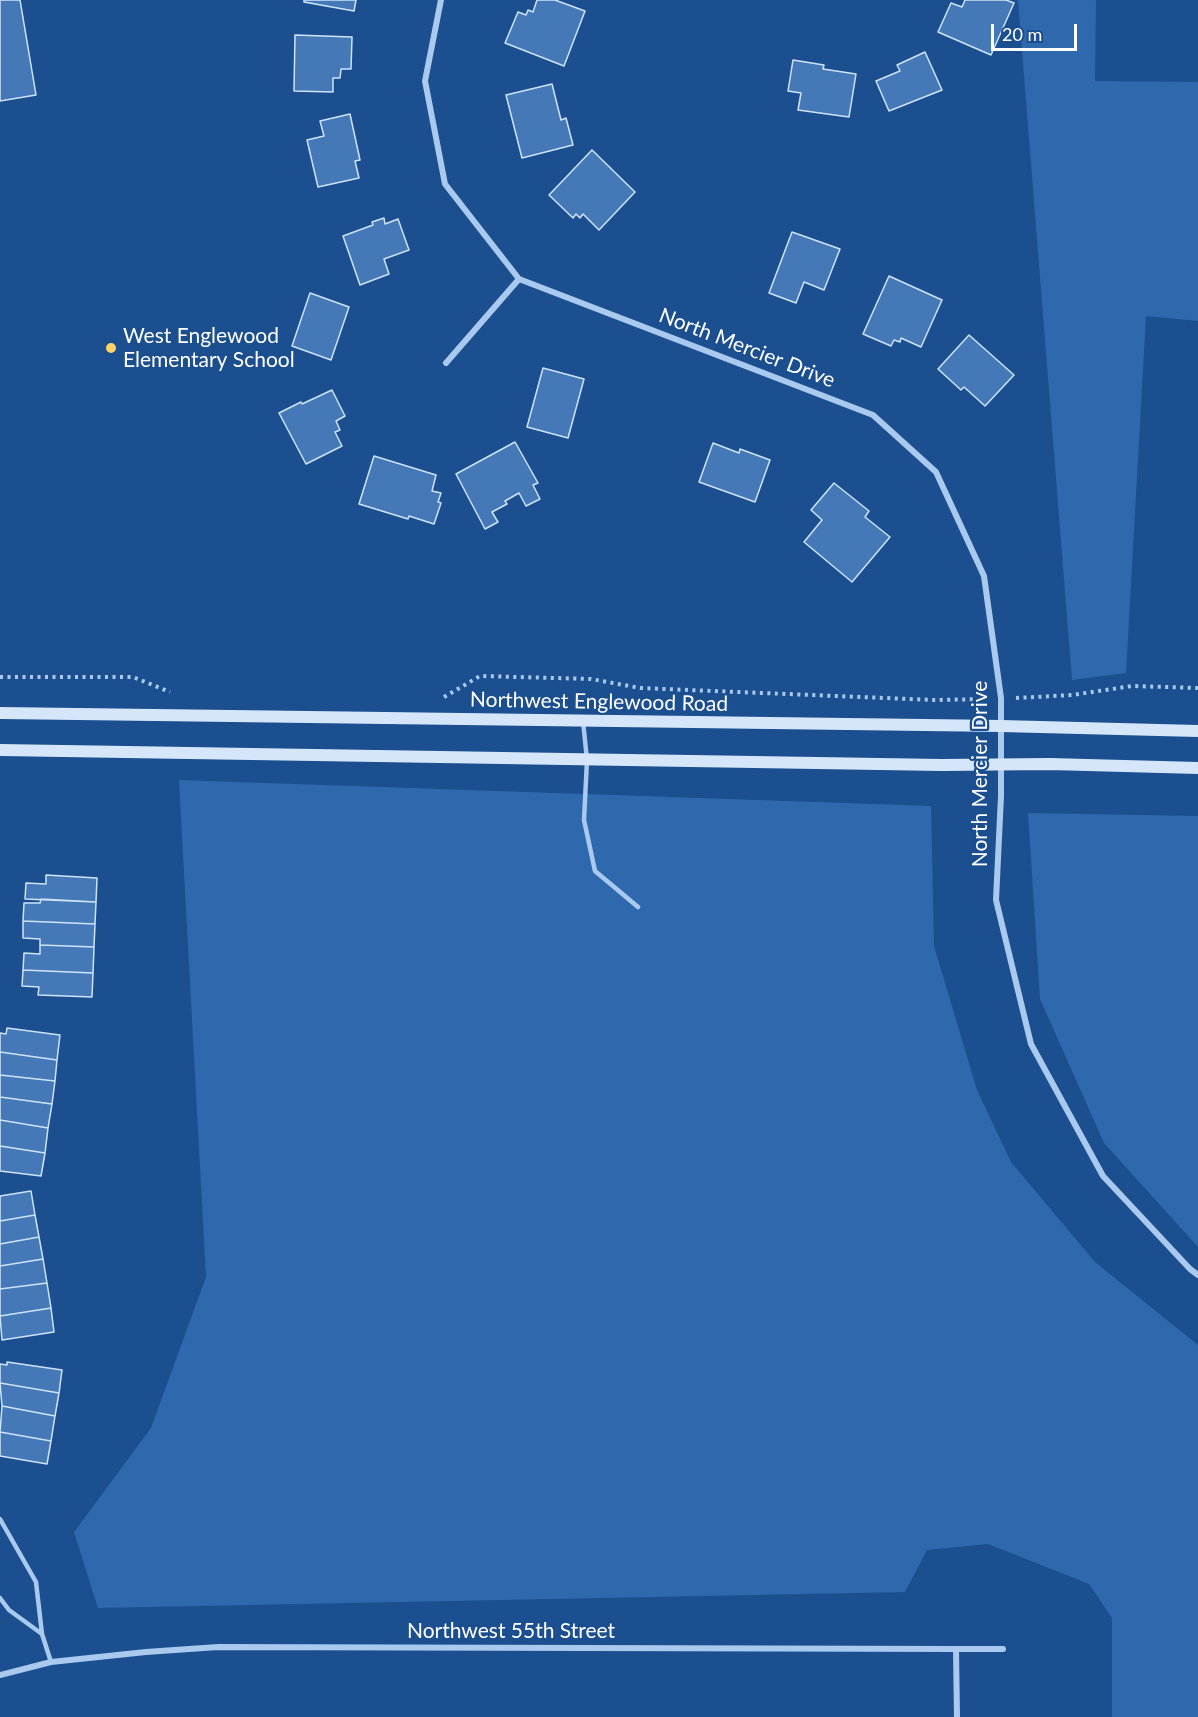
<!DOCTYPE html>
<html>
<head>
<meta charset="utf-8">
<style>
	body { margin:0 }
	#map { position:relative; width:1198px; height:1717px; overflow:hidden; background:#1b4f8f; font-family:Lato,sans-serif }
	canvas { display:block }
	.scale { position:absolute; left:991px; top:24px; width:86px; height:27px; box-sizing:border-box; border:3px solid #fff; border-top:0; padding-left:8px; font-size:18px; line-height:21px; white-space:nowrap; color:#fff; -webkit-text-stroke:4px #1b4f8f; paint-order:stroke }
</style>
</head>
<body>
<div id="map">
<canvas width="1198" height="1717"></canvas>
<div class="scale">20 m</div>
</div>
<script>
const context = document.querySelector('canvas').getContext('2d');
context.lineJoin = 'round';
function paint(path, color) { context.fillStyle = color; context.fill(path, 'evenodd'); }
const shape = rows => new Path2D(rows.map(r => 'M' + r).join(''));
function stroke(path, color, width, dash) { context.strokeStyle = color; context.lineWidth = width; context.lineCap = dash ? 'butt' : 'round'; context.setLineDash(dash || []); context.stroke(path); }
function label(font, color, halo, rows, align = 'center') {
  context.font = font + ' Lato,sans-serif'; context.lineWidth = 4.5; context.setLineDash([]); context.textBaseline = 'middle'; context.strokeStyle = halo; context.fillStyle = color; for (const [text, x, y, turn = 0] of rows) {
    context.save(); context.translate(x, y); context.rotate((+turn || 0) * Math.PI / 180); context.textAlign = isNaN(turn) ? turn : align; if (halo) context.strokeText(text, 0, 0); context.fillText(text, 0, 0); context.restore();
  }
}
paint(shape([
	[1018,0,1096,0,1095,81,1198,82,1198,321,1146,316,1126,673,1072,680],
	[179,780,931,806,934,946,977,1090,1011,1162,1095,1262,1198,1345,1198,1717,1112,1717,1112,1618,1089,1584,988,1544,927,1550,905,1592,98,1608,74,1532,151,1428,206,1277],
	[1028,813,1198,816,1198,1247,1104,1143,1040,999]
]), '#2e69ad');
const building = shape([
	[0,0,20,0,36,95,0,101,0,0],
	[304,0,356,0,354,11,304,2,304,0],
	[537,0,555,0,585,11,564,66,505,43,518,12,526,15,528,10,533,12,537,0],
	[965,0,1006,0,1014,3,991,55,938,32,951,3,962,7,965,0],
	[295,35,352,37,351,69,341,69,340,78,333,78,333,92,294,91,295,35],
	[925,52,942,90,889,111,876,81,900,71,897,65,925,52],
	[793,60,824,65,823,69,856,74,849,117,798,110,801,93,788,91,793,60],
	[552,84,561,120,566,118,573,145,522,158,506,95,552,84],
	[350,114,360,160,355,161,359,178,318,187,307,140,324,136,320,121,350,114],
	[592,150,635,192,599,230,583,214,580,218,576,214,573,218,549,195,592,150],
	[384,218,385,224,398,219,409,250,384,259,389,274,360,285,343,236,373,225,372,222,384,218],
	[792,232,840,249,824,290,804,282,796,303,769,293,792,232],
	[889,276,942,300,921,347,901,338,900,342,894,340,891,346,863,334,889,276],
	[310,293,349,307,331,360,292,346,310,293],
	[969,335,1014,375,985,406,964,387,961,390,938,369,969,335],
	[543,368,584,379,568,438,527,427,543,368],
	[332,390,345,416,336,421,340,430,335,432,342,446,306,464,279,413,301,402,302,404,332,390],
	[515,442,538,483,533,485,540,499,526,506,519,493,505,501,507,504,492,512,498,522,485,529,456,474,515,442],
	[713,443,739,453,740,449,770,460,755,502,699,482,713,443],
	[374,456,436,475,432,491,441,493,438,502,441,503,434,524,409,516,408,519,359,504,374,456],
	[834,483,869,511,865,517,890,537,852,582,804,542,822,520,811,510,834,483],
	[46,875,97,878,96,902,25,899,26,883,46,884,46,875],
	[41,899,96,902,95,924,23,921,24,903,40,903,41,899],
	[23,921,95,924,94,947,40,945,40,939,23,938,23,921],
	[40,945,94,947,93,973,23,970,24,953,40,954,40,945],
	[23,970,93,973,92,997,38,995,39,987,22,986,23,970],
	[7,1028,60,1035,57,1060,0,1052,0,1033,6,1034,7,1028],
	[0,1052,57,1060,55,1081,0,1075,0,1052],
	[0,1075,55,1081,52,1104,0,1097,0,1075],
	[0,1097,52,1104,48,1128,0,1120,0,1097],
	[0,1120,48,1128,45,1153,0,1146,0,1120],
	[0,1146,45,1153,41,1176,0,1171,0,1146],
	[31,1191,35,1215,0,1221,0,1196,31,1191],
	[35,1215,39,1237,0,1244,0,1221,35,1215],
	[39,1237,43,1259,0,1266,0,1244,39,1237],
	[43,1259,47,1283,0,1289,0,1266,43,1259],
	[47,1283,51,1308,0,1316,0,1289,47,1283],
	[51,1308,54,1332,2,1340,0,1316,51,1308],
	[7,1362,62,1370,59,1393,0,1383,0,1364,7,1365,7,1362],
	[0,1383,59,1393,55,1416,2,1406,0,1383],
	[2,1406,55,1416,51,1441,0,1432,2,1406],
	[0,1432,51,1441,47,1464,0,1456,0,1432]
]);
paint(building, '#4478b7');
stroke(building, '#cfe3fa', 1.5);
stroke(shape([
	[0,677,133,677,170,692],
	[444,697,480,676,591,679,640,688,934,700,985,699],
	[1016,698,1072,695,1132,686,1198,688]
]), '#a9c9ee', 4, [3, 4.5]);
stroke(shape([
	[583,721,587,760,584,820,595,871,638,907],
	[0,1519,36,1582,42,1634,51,1662],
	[0,1598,9,1610,42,1634]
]), '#a9c9ee', 4.5);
stroke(shape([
	[441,0,425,81,445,184,519,279,873,415,936,472,984,576,1001,698,1001,796,996,900,1031,1044,1103,1176,1190,1269,1198,1275],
	[446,363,519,279],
	[956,1649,1003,1649],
	[0,1675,51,1662,146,1652,218,1647,956,1649,957,1717]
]), '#a9c9ee', 6);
stroke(shape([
	[0,713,1001,726,1198,731],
	[0,750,942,765,1050,764,1198,768]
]), '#d6e6fa', 12);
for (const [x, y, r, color] of [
	[111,348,6,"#ffd166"]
]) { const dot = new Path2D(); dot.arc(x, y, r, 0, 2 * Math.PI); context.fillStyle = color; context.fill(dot); stroke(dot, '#1b4f8f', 2); }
label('21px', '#fff', '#1b4f8f', [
	["West Englewood",123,336],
	["Elementary School",123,360]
], 'left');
label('21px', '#fff', '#1b4f8f', [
	["North Mercier Drive",747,348,21],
	["Northwest Englewood Road",599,702,1],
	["North Mercier Drive",980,774,-90],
	["Northwest 55th Street",511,1631]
]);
</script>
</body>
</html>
